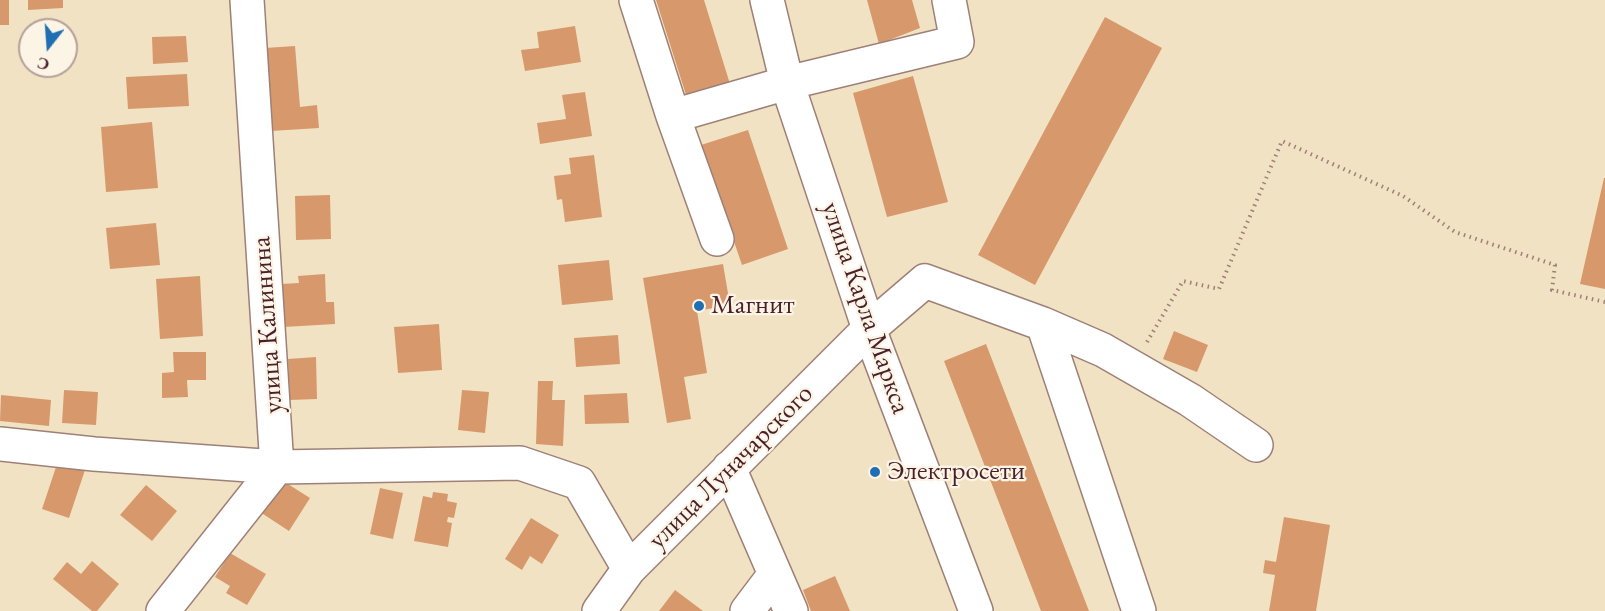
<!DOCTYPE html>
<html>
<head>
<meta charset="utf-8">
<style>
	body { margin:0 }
	#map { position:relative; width:1605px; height:611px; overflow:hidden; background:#f1e2c3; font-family:"EB Garamond",serif }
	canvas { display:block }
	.north { position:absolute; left:18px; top:18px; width:60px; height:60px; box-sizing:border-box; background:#fcf5e5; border:2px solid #b59f9b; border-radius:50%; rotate:197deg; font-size:16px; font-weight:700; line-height:24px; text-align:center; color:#4a1f2b }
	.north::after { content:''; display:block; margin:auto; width:21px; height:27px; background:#1f6fb2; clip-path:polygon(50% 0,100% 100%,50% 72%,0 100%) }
</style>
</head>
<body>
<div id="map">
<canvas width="1605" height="611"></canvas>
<div class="north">С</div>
</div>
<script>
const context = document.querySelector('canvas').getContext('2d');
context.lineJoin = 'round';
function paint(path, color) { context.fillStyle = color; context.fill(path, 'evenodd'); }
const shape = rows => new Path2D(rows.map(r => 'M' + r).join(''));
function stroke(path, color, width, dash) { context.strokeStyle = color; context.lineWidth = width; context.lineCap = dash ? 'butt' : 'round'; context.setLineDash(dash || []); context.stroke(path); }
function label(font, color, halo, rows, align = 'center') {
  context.font = font + ' "EB Garamond",serif'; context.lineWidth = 4.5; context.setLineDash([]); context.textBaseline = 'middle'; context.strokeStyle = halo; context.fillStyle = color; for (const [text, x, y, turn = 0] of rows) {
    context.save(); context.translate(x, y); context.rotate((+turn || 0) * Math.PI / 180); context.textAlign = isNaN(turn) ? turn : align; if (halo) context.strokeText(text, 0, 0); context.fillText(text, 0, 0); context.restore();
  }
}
paint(shape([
	[0,0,9,0,9,25,0,25],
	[28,0,63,0,63,8,28,10],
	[656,0,704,0,730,84,687,98],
	[867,0,912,0,920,28,879,44],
	[1105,17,1162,48,1035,285,978,255],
	[575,26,581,62,525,71,521,50,539,48,537,32],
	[186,36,188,62,153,64,152,37],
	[295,46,300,107,317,105,319,128,271,131,265,48],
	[187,74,189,106,128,109,126,77],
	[913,76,948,202,887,217,853,93],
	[585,92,592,136,540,144,537,123,566,119,562,95],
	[152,122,158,188,106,192,101,127],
	[748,130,788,249,742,265,701,145],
	[594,155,602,217,565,222,562,199,557,200,554,176,571,174,569,158],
	[1604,178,1605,178,1605,289,1580,284],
	[330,195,331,239,296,240,295,196],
	[156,223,160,265,110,269,106,228],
	[609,260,613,300,562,305,558,265],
	[723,264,730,305,697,311,707,373,684,377,691,419,667,423,643,278],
	[325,274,326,302,334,302,335,324,284,327,281,284,299,283,298,276],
	[200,276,203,336,160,339,156,279],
	[439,324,442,370,398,373,394,327],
	[1174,331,1208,345,1197,372,1163,359],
	[618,335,620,364,576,367,574,338],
	[986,344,1089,611,1041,611,944,361],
	[173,352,206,352,206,380,187,380,188,397,162,398,162,373,174,372],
	[316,357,317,399,290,400,288,359],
	[538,381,553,381,552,400,565,400,563,446,536,444],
	[64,390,98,392,96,425,62,423],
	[462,390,489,392,485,433,458,430],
	[627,393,629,423,585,424,584,395],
	[1,395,51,400,49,426,0,421],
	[58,461,85,470,69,518,42,509],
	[280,479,310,498,289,531,260,512],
	[146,485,177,511,152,541,120,515],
	[380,488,403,493,393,539,370,534],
	[433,492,448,494,447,501,457,503,454,518,448,517,447,522,452,523,448,547,414,541,423,496,432,498],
	[1284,517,1330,525,1316,611,1269,611,1275,575,1263,573,1265,560,1276,562],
	[531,518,559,535,542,564,530,556,522,570,505,559],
	[230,553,266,574,247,605,226,593,230,586,215,577],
	[92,561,119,584,97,611,92,611,53,579,67,562,81,574],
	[835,576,850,611,811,611,803,590],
	[675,590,703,611,659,611]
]), '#d7996b');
const minor = shape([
	[636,0,673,116,787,83,957,42,949,0],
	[767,0,787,83,869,329,976,611],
	[673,116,717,239],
	[1043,324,1103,350,1190,400,1256,445],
	[0,444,94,454,277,467,520,463,579,483,629,569],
	[729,468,791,611],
	[163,611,277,467,247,0],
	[599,611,629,569,869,329,925,281,1043,324,1139,611],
	[747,611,775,574]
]);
stroke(minor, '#9e8077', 36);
stroke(shape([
	[1147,342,1183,281,1219,289,1282,141,1403,196,1455,232,1555,265,1552,290,1605,302]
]), '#9e8077', 4, [1.5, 4.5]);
stroke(minor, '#fff', 33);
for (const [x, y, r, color] of [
	[699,306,6,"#1f6fb2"],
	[875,472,6,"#1f6fb2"]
]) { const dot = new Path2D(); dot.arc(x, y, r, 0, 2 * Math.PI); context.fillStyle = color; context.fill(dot); stroke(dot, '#fcf5e5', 2); }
label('27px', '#4a1f2b', '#fcf5e5', [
	["Магнит",711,306],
	["Электросети",887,472]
], 'left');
label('27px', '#4a1f2b', '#fcf5e5', [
	["улица Карла Маркса",865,308,71],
	["улица Калинина",268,325,-94],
	["улица Луначарского",731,467,-45]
]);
</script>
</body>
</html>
